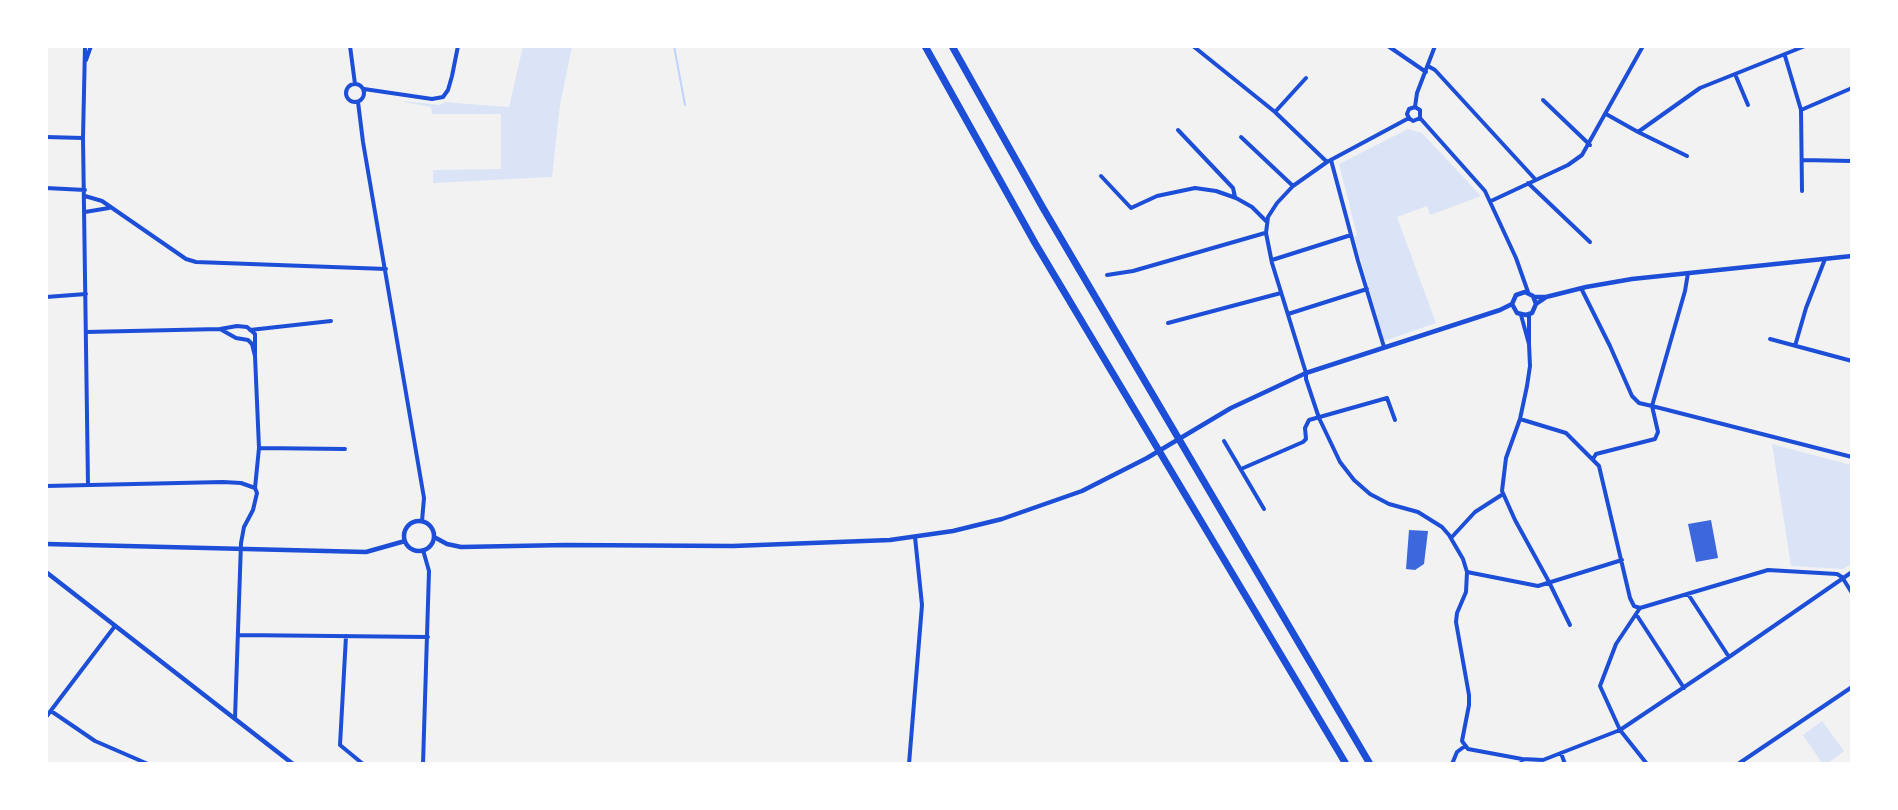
<!DOCTYPE html>
<html>
<head>
<meta charset="utf-8">
<style>
	body { margin:0 }
	#map { position:relative; width:1898px; height:810px; overflow:hidden; background:#f2f2f2; font-family:Raleway,sans-serif }
	canvas { display:block }
	.frame { position:absolute; inset:0; border:48px solid #fff; pointer-events:none }
</style>
</head>
<body>
<div id="map">
<canvas width="1898" height="810"></canvas>
<div class="frame"></div>
</div>
<script>
const context = document.querySelector('canvas').getContext('2d');
context.lineJoin = 'round';
function paint(path, color) { context.fillStyle = color; context.fill(path, 'evenodd'); }
const shape = rows => new Path2D(rows.map(r => 'M' + r).join(''));
function stroke(path, color, width, dash) { context.strokeStyle = color; context.lineWidth = width; context.lineCap = dash ? 'butt' : 'round'; context.setLineDash(dash || []); context.stroke(path); }
paint(shape([
	[523,46,572,47,560,105,552,177,433,183,433,170,501,169,501,114,432,114,431,107,404,102,404,101,440,105,445,102,456,103,509,107],
	[1408,129,1422,133,1481,196,1430,215,1427,206,1397,217,1436,323,1384,341,1354,237,1357,235,1339,164],
	[1772,444,1851,465,1851,564,1843,569,1791,566],
	[1822,721,1844,751,1828,763,1822,763,1803,735]
]), '#dbe4f7');
stroke(shape([
	[674,46,685,105]
]), '#bfd3fe', 2);
paint(shape([
	[1711,520,1718,558,1696,562,1688,524],
	[1409,530,1428,531,1424,564,1415,570,1406,569]
]), '#3d67dc');
stroke(shape([
	[85,46,83,138,88,485],
	[350,46,355,84],
	[1193,46,1275,112,1327,162],
	[1388,46,1426,72],
	[1785,56,1801,110,1802,191],
	[86,60,91,46],
	[1428,66,1435,70,1535,179],
	[1735,74,1748,105],
	'346 93a9 9 0 1 1 18 0a9 9 0 1 1-18 0Z',
	[364,89,432,99,443,97,448,90,452,76,458,46],
	[1543,100,1590,145],
	[358,102,363,142,424,498,422,521],
	[1415,107,1417,93,1435,46],
	[1415,107,1420,110,1420,118],
	[1801,110,1852,88],
	[1275,112,1306,78],
	[1606,114,1638,132,1700,88,1805,46],
	[1409,118,1327,162,1293,186,1277,203,1268,217,1266,233,1272,263,1306,373,1306,379,1319,418,1340,462,1354,480,1370,494,1389,504,1418,512,1442,527,1449,535,1463,559,1467,572,1466,592,1457,613,1456,622,1469,695,1469,705,1462,741,1468,749,1522,759],
	[1409,118,1407,114,1409,109,1415,107],
	[1409,118,1413,121,1420,118],
	[1420,118,1485,191,1516,258,1528,292],
	[1178,130,1233,188,1235,197],
	[1638,132,1687,156],
	[46,137,83,138],
	[1241,137,1293,186],
	[1331,160,1358,261,1384,347],
	[1802,160,1852,161],
	[1101,176,1131,208,1157,196,1195,188,1216,191,1236,198,1252,207,1267,222],
	[1528,183,1590,242],
	[46,188,85,190],
	[85,196,102,201,186,259,196,262,386,269],
	[1491,201,1568,165,1582,155,1643,46],
	[85,212,109,208],
	[1272,260,1351,235],
	[1107,275,1133,271,1265,233],
	[1581,288,1610,346,1632,396,1639,403,1652,406,1685,291,1688,273],
	[46,297,86,294],
	[1288,314,1367,289],
	[1521,315,1529,344,1529,314],
	[1168,323,1281,293],
	[250,330,331,321],
	[86,332,220,329,237,326,247,327,255,334,255,356,252,344,248,340,236,338,220,329],
	[1770,339,1852,361],
	[1529,344,1530,366,1527,386,1520,419,1506,458,1502,491,1515,520,1548,580,1570,625],
	[1795,346,1806,308,1825,259],
	[1520,419,1566,433,1599,466,1630,598,1634,606,1640,608],
	[1224,441,1264,509],
	[259,448,345,449],
	[1593,459,1596,454,1655,439,1658,432,1652,406,1852,457],
	[1241,469,1303,442,1306,439,1305,428,1309,420,1387,398,1395,420],
	[46,486,223,482,241,483,255,488],
	[1451,538,1475,512,1503,494],
	[1467,572,1538,586,1622,560],
	[1688,594,1729,657],
	[1636,614,1684,688],
	[238,635,428,637],
	[346,636,340,745,363,764],
	[51,711,95,741,148,764],
	[46,717,115,626],
	[235,718,241,543,244,527,253,510,257,493,255,488,259,448,255,356],
	[1561,753,1565,764],
	[423,764,429,571,423,550],
	[909,764,922,605,915,537],
	[1452,764,1457,752,1465,746],
	[1521,764,1522,759,1543,760,1620,730,1729,657,1852,572],
	[1647,764,1620,730,1600,686,1616,644,1640,608,1768,570,1837,574,1842,577,1852,593],
	[1738,764,1852,687]
]), '#1d4ed8', 4);
stroke(shape([
	[1534,297,1546,297,1586,287,1632,279,1852,256],
	[1536,304,1533,296,1525,292,1516,295,1512,304,1517,313,1526,315,1532,313,1536,304,1545,298],
	'404 536a15 15 0 1 1 30 0a15 15 0 1 1-30 0Z',
	[434,537,447,544,461,547,566,545,733,546,890,540,953,531,1002,519,1082,491,1147,458,1231,408,1306,373,1500,310,1512,304],
	[46,544,366,552,405,541],
	[46,572,293,764]
]), '#1d4ed8', 4.5);
stroke(shape([
	[925,46,1035,243,1346,764],
	[952,46,1043,208,1370,764]
]), '#1d4ed8', 7);
</script>
</body>
</html>
